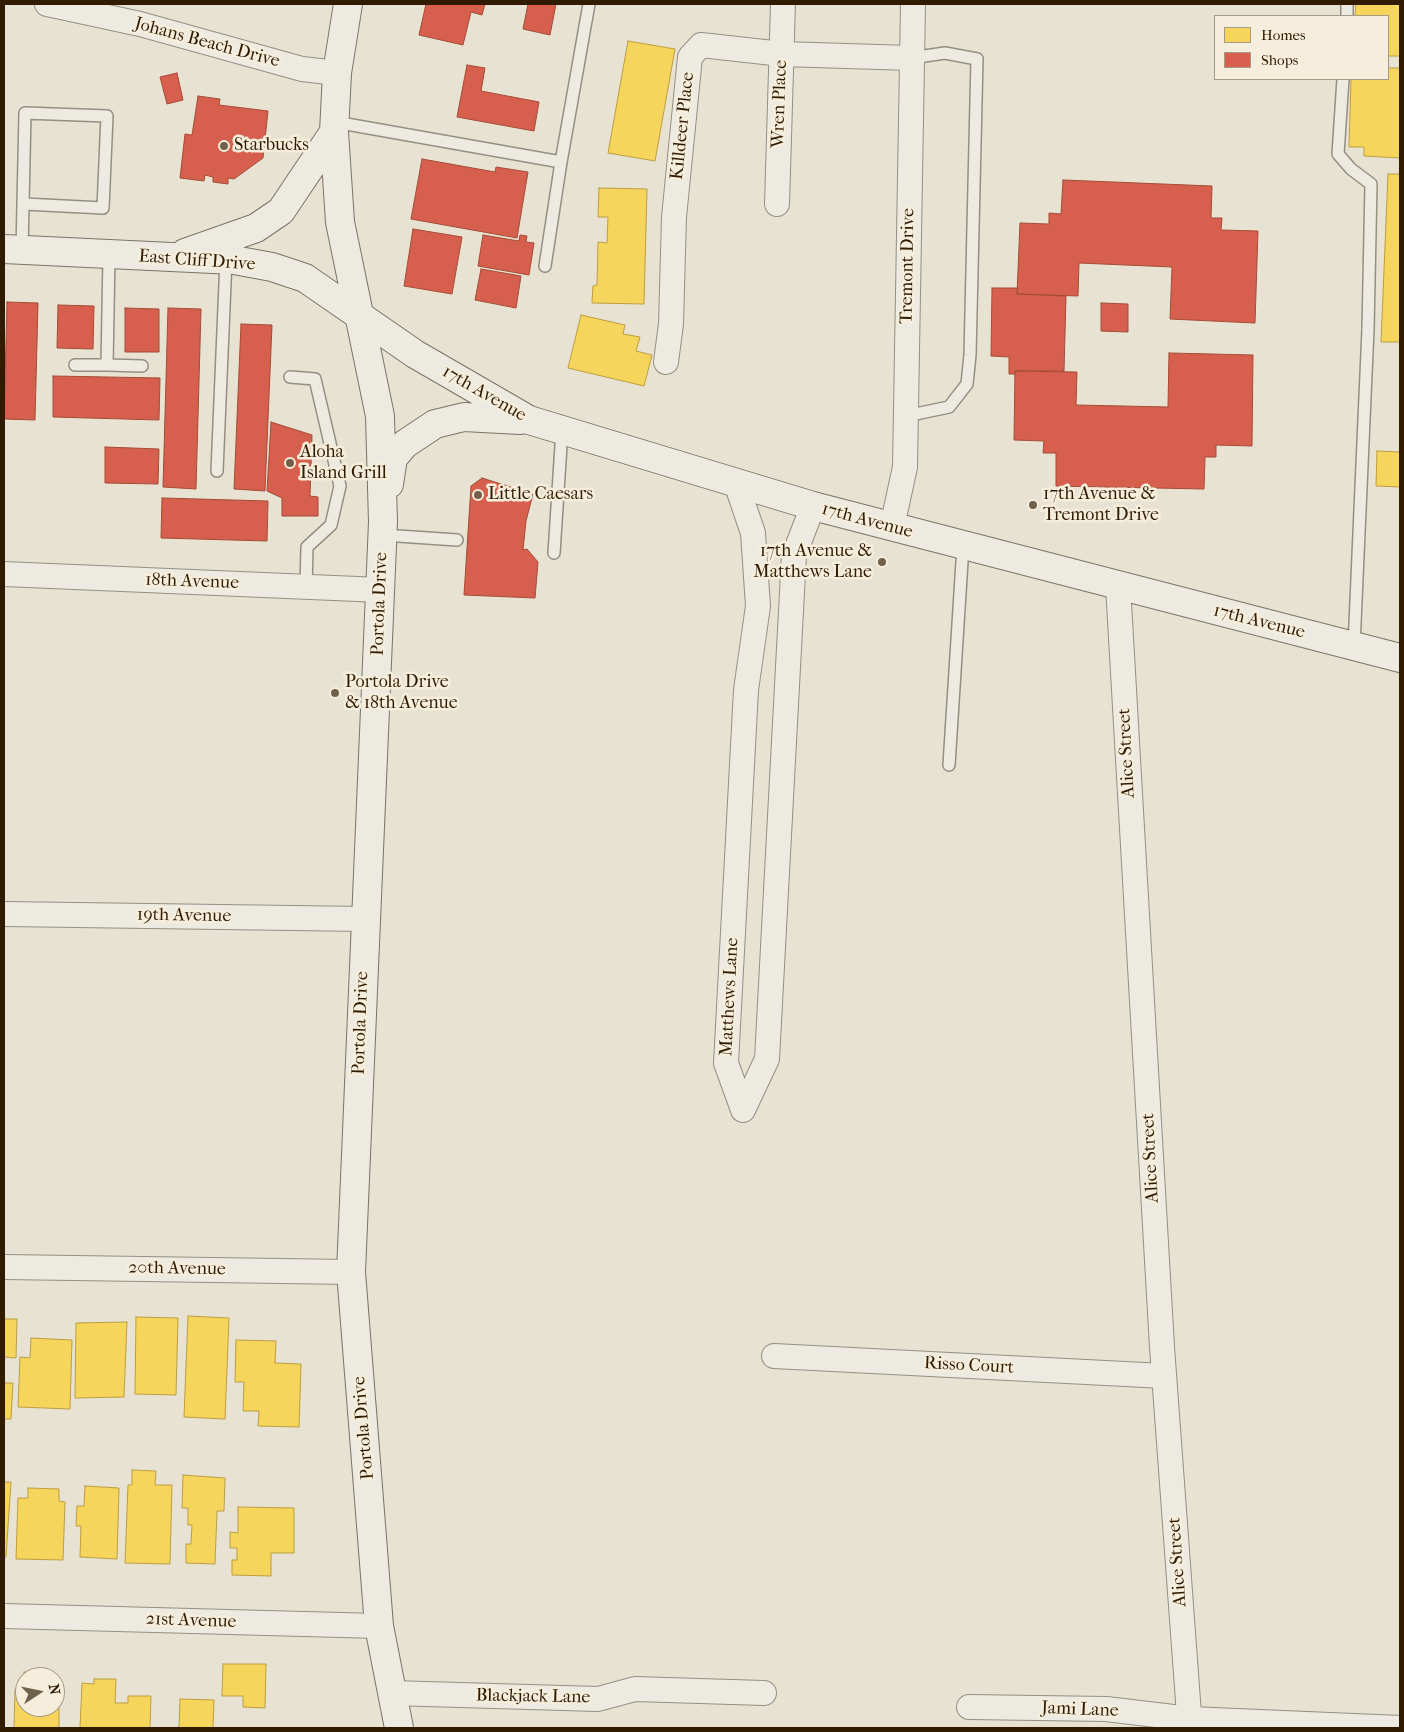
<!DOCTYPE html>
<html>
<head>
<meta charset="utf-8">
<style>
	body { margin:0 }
	#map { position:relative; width:1404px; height:1732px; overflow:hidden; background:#e8e2d2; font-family:"IM FELL French Canon",serif }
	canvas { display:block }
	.frame { position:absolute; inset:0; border:5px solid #301b01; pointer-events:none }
	.legend { position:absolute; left:1214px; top:15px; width:175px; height:65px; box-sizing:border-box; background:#f6eedc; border:1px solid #a79a84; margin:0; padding:6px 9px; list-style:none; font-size:15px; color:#301b01 }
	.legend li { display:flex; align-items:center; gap:10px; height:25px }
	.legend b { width:25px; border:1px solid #a79a84 }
	.north { position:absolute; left:15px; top:1667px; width:50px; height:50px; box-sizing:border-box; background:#f6eedc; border:1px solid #a79a84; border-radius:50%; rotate:79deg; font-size:14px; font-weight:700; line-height:20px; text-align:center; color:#301b01 }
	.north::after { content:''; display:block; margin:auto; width:18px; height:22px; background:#70614a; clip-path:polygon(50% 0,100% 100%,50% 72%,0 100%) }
</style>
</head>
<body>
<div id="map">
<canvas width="1404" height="1732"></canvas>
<div class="frame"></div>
<ul class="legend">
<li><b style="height:14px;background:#f6d55c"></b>Homes</li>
<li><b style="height:14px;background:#d6604d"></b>Shops</li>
</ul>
<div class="north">N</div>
</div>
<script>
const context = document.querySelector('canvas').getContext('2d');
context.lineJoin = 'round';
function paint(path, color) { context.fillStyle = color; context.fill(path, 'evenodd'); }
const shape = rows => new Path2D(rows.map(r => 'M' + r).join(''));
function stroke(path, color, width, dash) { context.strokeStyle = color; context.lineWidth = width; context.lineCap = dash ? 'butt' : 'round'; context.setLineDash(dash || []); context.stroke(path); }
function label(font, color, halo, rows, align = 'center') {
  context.font = font + ' "IM FELL French Canon",serif'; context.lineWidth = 5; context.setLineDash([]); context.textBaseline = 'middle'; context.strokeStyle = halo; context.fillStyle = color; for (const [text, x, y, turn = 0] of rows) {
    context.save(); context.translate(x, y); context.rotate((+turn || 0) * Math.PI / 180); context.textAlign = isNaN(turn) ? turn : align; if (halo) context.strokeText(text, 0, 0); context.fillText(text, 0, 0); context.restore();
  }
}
const homes = shape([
	[1356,4,1400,4,1400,56,1388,56,1388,16,1355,16,1356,4],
	[628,41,675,49,655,161,608,153,628,41],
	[1388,68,1400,68,1400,158,1364,156,1364,147,1349,147,1351,79,1388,79,1388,68],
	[1388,174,1400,174,1400,342,1381,342,1388,174],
	[599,188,647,189,644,304,592,303,593,286,597,285,598,242,607,243,608,217,598,217,599,188],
	[581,315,625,325,623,334,640,337,636,351,652,355,644,386,568,368,581,315],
	[1377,451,1400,452,1400,487,1376,486,1377,451],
	[188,1316,229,1318,225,1419,184,1417,188,1316],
	[136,1317,178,1318,176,1395,135,1394,136,1317],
	[4,1319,17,1319,16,1358,4,1357,4,1319],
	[127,1322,124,1397,75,1398,76,1323,127,1322],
	[31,1338,72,1340,70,1409,18,1407,20,1357,30,1358,31,1338],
	[236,1340,276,1341,275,1363,301,1364,299,1427,258,1426,259,1411,243,1411,244,1382,235,1382,236,1340],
	[4,1383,13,1383,11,1419,4,1419,4,1383],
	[132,1470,156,1471,155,1485,172,1485,170,1564,125,1563,128,1485,132,1485,132,1470],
	[183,1475,225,1478,224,1511,217,1511,215,1564,186,1563,186,1544,191,1544,192,1525,188,1525,188,1508,182,1508,183,1475],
	[4,1482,11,1482,6,1557,4,1557,4,1482],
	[85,1486,119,1488,117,1559,80,1557,81,1526,76,1526,77,1506,84,1506,85,1486],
	[28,1488,59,1489,59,1501,65,1502,63,1560,16,1559,18,1498,28,1498,28,1488],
	[238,1507,294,1508,294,1553,271,1553,271,1576,232,1575,232,1560,237,1560,237,1548,230,1548,230,1532,238,1533,238,1507],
	[223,1664,266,1664,265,1708,243,1707,243,1696,222,1696,223,1664],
	[24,1672,53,1673,53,1677,25,1677,25,1707,55,1707,55,1691,59,1692,59,1728,14,1728,15,1689,24,1689,24,1672],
	[94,1679,116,1679,115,1703,128,1703,128,1696,151,1696,150,1728,80,1728,82,1683,94,1684,94,1679],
	[180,1699,214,1700,213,1728,171,1728,179,1727,180,1699]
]);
paint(homes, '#f6d55c');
stroke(homes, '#bb9d41', 1);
const shops = shape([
	[426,4,485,4,482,15,471,12,463,45,419,35,426,4],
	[528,4,556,4,550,35,523,29,528,4],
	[467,65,485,68,481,91,539,102,534,131,457,117,467,65],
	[177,73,183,100,167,104,160,77,177,73],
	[198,96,220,99,219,105,268,111,263,158,234,179,228,178,228,184,213,182,213,177,205,175,204,181,180,178,185,134,192,135,198,96],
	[422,159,495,172,496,167,528,172,517,238,411,219,422,159],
	[1063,180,1212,186,1211,218,1222,218,1221,230,1258,231,1255,323,1170,319,1172,267,1079,263,1078,296,1017,294,1020,223,1049,224,1049,213,1061,214,1063,180],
	[413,229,462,237,452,294,404,286,413,229],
	[483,235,519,241,520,235,527,236,526,242,534,243,529,275,478,266,483,235],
	[481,269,521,276,516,308,475,300,481,269],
	[992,288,1018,288,1017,294,1066,296,1064,371,1015,371,1015,374,1009,374,1009,357,991,356,992,288],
	[7,302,38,303,35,420,4,419,7,302],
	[1101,303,1128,304,1128,332,1101,331,1101,303],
	[58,305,94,306,93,349,57,348,58,305],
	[125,308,159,309,159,352,125,352,125,308],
	[168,308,201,309,196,489,163,487,168,308],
	[241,324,272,325,265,491,234,489,241,324],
	[1169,353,1253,355,1252,446,1216,445,1216,457,1205,457,1204,489,1056,486,1056,453,1043,453,1044,441,1014,440,1015,371,1077,372,1076,405,1168,407,1169,353],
	[53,376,160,378,159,420,53,417,53,376],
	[271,422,312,435,310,496,318,497,318,516,282,516,282,498,267,491,271,422],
	[105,447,159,449,158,484,105,483,105,447],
	[482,478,533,494,526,521,523,550,527,549,538,562,535,598,464,595,471,486,482,478],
	[162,498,268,501,267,541,161,538,162,498]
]);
paint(shops, '#d6604d');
stroke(shops, '#a44b36', 1);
const lane = shape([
	[1347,16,1347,4],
	[1343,79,1338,154,1351,169,1371,184,1368,329,1354,646],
	[335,122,561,162,589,4],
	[22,250,25,113,107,116,103,208,24,204],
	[109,256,107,365,142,366],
	[545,266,561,162],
	[75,365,107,365],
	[290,377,315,379,340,486,331,525,307,547,306,587],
	[906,416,949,407,967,384,970,355,977,59,945,53,911,58],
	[217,471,226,260],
	[383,535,457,540],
	[554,553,562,430],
	[949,765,963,546]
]);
const street = shape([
	[47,4,140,24,302,69,337,73],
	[777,204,783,4],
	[666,362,671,324,674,217,690,57,701,45,782,54,911,58],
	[736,483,753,533,758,606,746,690,726,1063,743,1110],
	[892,527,905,467,913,4],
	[4,574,381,590],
	[1118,586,1162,1347,1190,1728],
	[4,914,365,919],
	[743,1110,767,1059,794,555,813,506],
	[4,1267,351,1272],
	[774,1356,1164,1376],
	[4,1616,379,1626],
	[391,1693,598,1699,635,1689,764,1693],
	[969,1707,1106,1709,1190,1719,1400,1728]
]);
const secondary = shape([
	[348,4,337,73,334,132,340,222,380,416,383,522,351,1272,379,1626,399,1728],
	[4,249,234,260,272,267,305,278,415,354,529,420,813,506,1400,658],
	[185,253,256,228,281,211,334,132],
	[389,484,393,458,405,444,435,424,464,417,520,420]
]);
stroke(lane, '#958f83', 14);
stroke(street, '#958f83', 26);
stroke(secondary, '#7b7367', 30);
stroke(lane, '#edeae1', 11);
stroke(street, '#edeae1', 24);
stroke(secondary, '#edeae1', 28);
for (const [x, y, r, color] of [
	[224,146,5,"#70614a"],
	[290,463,5,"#70614a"],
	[478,495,5,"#70614a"],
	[1033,505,5,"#70614a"],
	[882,562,5,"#70614a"],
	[335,693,5,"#70614a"]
]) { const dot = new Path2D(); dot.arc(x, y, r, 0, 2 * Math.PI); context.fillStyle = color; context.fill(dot); stroke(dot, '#f6eedc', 2); }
label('18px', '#301b01', '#f6eedc', [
	["Johans Beach Drive",207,43,15],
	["Wren Place",780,104,-88],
	["Killdeer Place",683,126,-84],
	["East Cliff Drive",197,261,4],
	["Tremont Drive",908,266,-89],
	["17th Avenue",484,394,30],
	["17th Avenue",867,521,15],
	["18th Avenue",192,582,2],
	["Portola Drive",380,604,-88],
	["17th Avenue",1259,622,14],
	["Alice Street",1127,753,-93],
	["19th Avenue",184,916,1],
	["Matthews Lane",730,997,-87],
	["Portola Drive",361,1023,-88],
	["Alice Street",1151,1158,-93],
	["20th Avenue",177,1269,1],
	["Risso Court",969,1366,3],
	["Portola Drive",364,1428,-95],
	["Alice Street",1178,1562,-94],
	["21st Avenue",191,1621,2],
	["Blackjack Lane",533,1697,1],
	["Jami Lane",1080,1710,2]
]);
label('18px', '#301b01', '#f6eedc', [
	["Starbucks",234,146],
	["Aloha",300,453],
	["Island Grill",300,474],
	["Little Caesars",488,495],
	["17th Avenue &",1043,495],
	["Tremont Drive",1043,516],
	["17th Avenue &",872,552,"right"],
	["Matthews Lane",872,573,"right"],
	["Portola Drive",345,683],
	["& 18th Avenue",345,704]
], 'left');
</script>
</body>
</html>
